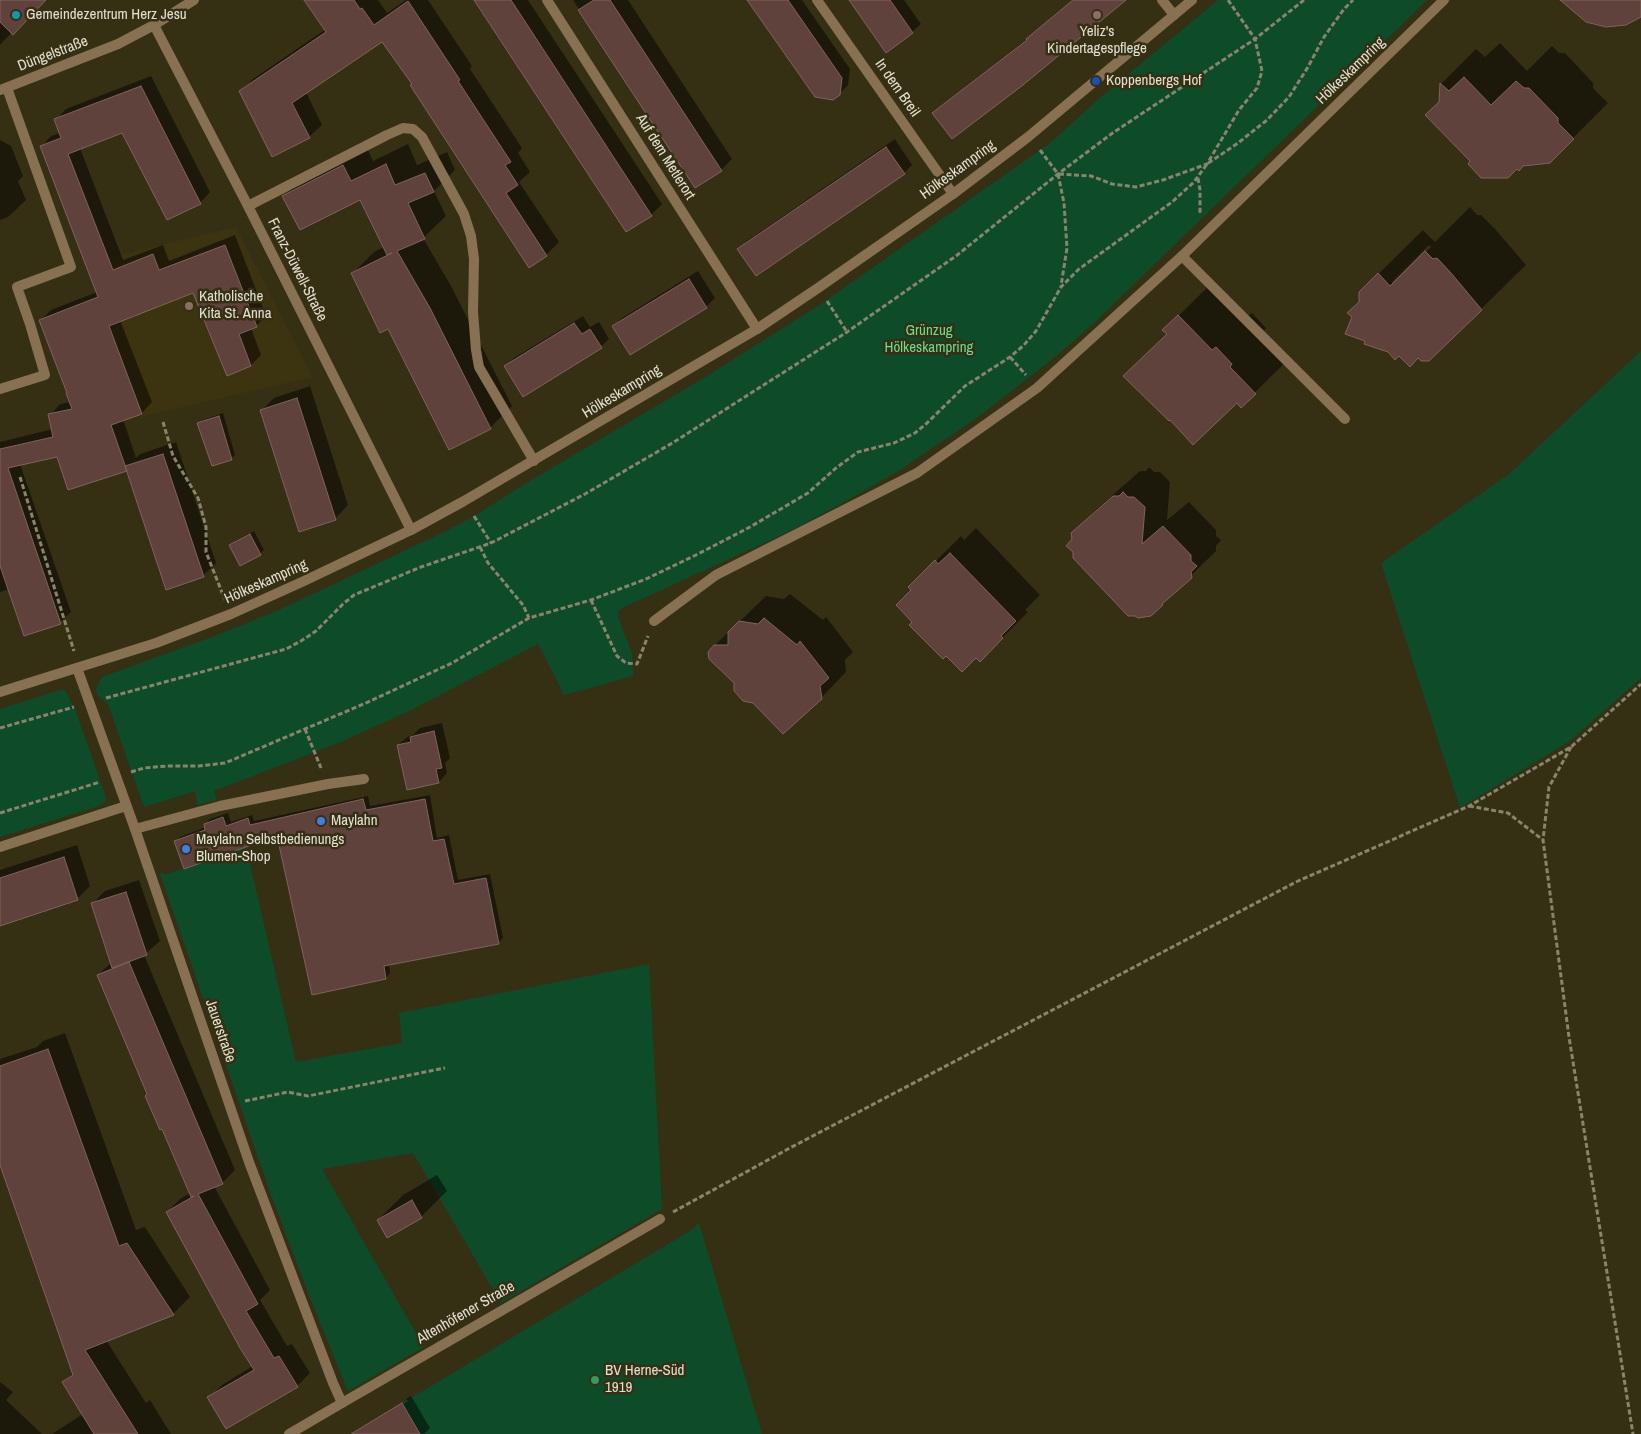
<!DOCTYPE html>
<html>
<head>
<meta charset="utf-8">
<style>
	body { margin:0 }
	canvas { display:block; background:#352f14 }
</style>
</head>
<body>
<canvas width="1641" height="1434"></canvas>
<script>
const context = document.querySelector('canvas').getContext('2d');
context.lineJoin = 'round';
function paint(path, color) { context.fillStyle = color; context.fill(path, 'evenodd'); }
const shape = rows => new Path2D(rows.map(r => 'M' + r).join(''));
function stroke(path, color, width, dash) { context.strokeStyle = color; context.lineWidth = width; context.lineCap = dash ? 'butt' : 'round'; context.setLineDash(dash || []); context.stroke(path); }
function label(font, color, halo, rows, align = 'center') {
  context.font = font + ' "Archivo Narrow",sans-serif'; context.lineWidth = 5; context.setLineDash([]); context.textBaseline = 'middle'; context.strokeStyle = halo; context.fillStyle = color; for (const [text, x, y, turn = 0] of rows) {
    context.save(); context.translate(x, y); context.rotate((+turn || 0) * Math.PI / 180); context.textAlign = isNaN(turn) ? turn : align; if (halo) context.strokeText(text, 0, 0); context.fillText(text, 0, 0); context.restore();
  }
}
paint(shape([
	[236,227,312,377,143,416,86,266,108,258]
]), '#3c3411');
paint(shape([
	[1218,0,1427,0,1095,322,1055,357,978,417,897,472,837,506,786,533,622,608,618,612,618,617,632,653,633,676,564,695,538,644,411,710,343,741,214,791,217,800,197,805,195,791,144,807,108,704,97,695,96,688,102,677,212,637,279,610,442,533,478,514,518,488,707,376,821,304,1050,143,1102,96],
	[1641,351,1641,678,1570,741,1460,808,1381,563,1509,474],
	[60,690,65,690,76,712,107,800,99,806,0,837,0,709],
	[246,847,296,1062,402,1043,399,1013,649,964,662,1209,501,1303,413,1153,322,1169,424,1347,348,1391,310,1298,271,1195,159,871,162,874,167,874],
	[699,1223,762,1434,351,1434,690,1231]
]), '#0e4b28');
paint(shape([
	[0,0,45,0,13,34,12,32,0,45],
	[306,0,378,0,387,13,406,0,428,0,472,66,470,69,522,148,518,153,530,172,519,182,559,242,546,255,413,84,382,40,306,92,322,125,309,137,241,91,253,79,326,29],
	[476,0,528,0,662,204,651,215,627,231],
	[573,0,628,0,732,159,721,170,696,186],
	[749,0,802,0,850,69,848,85,839,94],
	[850,0,904,0,921,24,912,32],
	[1073,0,1124,0,934,113,942,105,1027,39],
	[1500,43,1527,71,1552,46,1559,53,1565,53,1593,83,1593,88,1608,103,1549,162,1472,161,1440,102,1441,84,1476,49,1485,57],
	[151,76,210,192,200,203,123,131,80,148,123,260,163,245,169,261,235,235,266,316,256,326,251,328,261,355,251,365,227,374,193,292,120,320,152,402,142,413,123,419,136,458,140,454,176,442,216,563,203,576,127,469,58,455,20,464,71,612,60,622,9,589,0,592,0,442,53,429,50,415,60,404,71,402,41,320,51,310,97,292,41,147,51,136,60,133,56,120,66,109],
	[895,139,912,165,904,173,739,249,747,241],
	[0,140,11,146,23,176,18,181,26,200,8,217,0,220],
	[365,144,373,161,408,144,417,165,447,152,455,170,434,191,446,216,423,238,451,286,512,406,490,428,388,327,352,274,374,252,384,247,360,198,284,196,306,175],
	[1470,207,1477,215,1481,215,1495,229,1526,265,1429,360,1360,302,1360,292,1423,230,1435,242],
	[1429,245,1431,247,1392,285,1392,282],
	[698,271,715,298,706,307,630,353,614,326,622,318],
	[1214,281,1247,316,1252,313,1266,328,1264,331,1290,358,1241,406,1164,330],
	[583,316,590,327,599,322,609,339,601,347,506,366,514,358],
	[310,386,348,505,335,519,261,411,274,398],
	[223,413,235,455,231,459,199,424,203,420],
	[1149,467,1154,472,1160,472,1170,482,1167,520,1189,502,1216,530,1216,536,1221,540,1216,546,1216,551,1151,615,1073,540,1072,533,1098,508,1140,471,1146,471],
	[976,528,1040,595,1025,610,1028,612,980,660,914,622,912,590,910,587,961,536,964,540],
	[254,531,264,550,260,554,231,545,235,541],
	[790,594,823,620,826,617,853,652,845,660,846,672,821,698,735,683,715,645,766,596,784,599],
	[442,723,450,758,445,763,447,773,439,782,408,788,398,745,407,737,413,735,420,728],
	[430,795,437,838,449,835,458,880,490,874,503,938,498,943,389,964,390,973,386,978,278,835,175,841,180,837,206,827,205,824,210,819,228,813,231,822,252,815,254,821,368,796,370,806],
	[77,845,90,886,77,899,0,924,0,870],
	[139,880,160,941,144,955,235,1170,222,1183,214,1186,270,1290,260,1300,287,1346,292,1344,310,1373,297,1386,209,1398,222,1385,253,1366,167,1212,180,1199,190,1193,98,975,112,962,92,904,105,891],
	[65,1033,136,1230,145,1227,190,1297,173,1314,106,1340,146,1403,150,1400,171,1434,52,1434,83,1414,63,1382,73,1373,0,1161,0,1059,37,1047,43,1041],
	[437,1175,447,1191,421,1217,388,1236,378,1220,403,1195],
	[0,1382,13,1392,6,1400,42,1434,0,1434],
	[411,1396,430,1428,424,1434,354,1434,408,1401,406,1399,348,1434]
]), '#0007');
const building = shape([
	[0,0,46,0,13,35,0,22,0,0],
	[304,0,354,0,360,9,362,8,374,25,408,1,460,80,458,81,511,162,505,165,518,185,506,193,547,256,529,268,410,85,412,84,382,42,292,103,310,138,272,157,239,91,326,32,304,0],
	[474,0,511,0,652,216,626,232,474,0],
	[594,0,610,0,722,171,695,188,578,10,594,0],
	[747,0,788,0,842,78,840,95,833,100,815,97,747,0],
	[849,0,890,0,913,33,886,53,849,0],
	[1073,0,1126,0,1023,85,952,139,932,113,1027,40,1026,39,1073,0],
	[1560,0,1641,0,1641,17,1626,25,1606,27,1586,22,1560,0],
	[1464,77,1491,105,1516,81,1524,88,1529,88,1558,118,1558,123,1574,139,1550,163,1523,166,1519,171,1517,169,1508,178,1481,178,1468,164,1470,161,1425,115,1439,102,1440,83,1449,91,1464,77],
	[141,86,201,204,167,220,122,133,68,154,113,270,153,254,159,270,225,245,257,327,239,334,251,366,227,376,193,293,109,326,142,414,111,425,127,471,68,490,57,457,8,468,61,624,24,636,0,566,0,449,53,437,48,414,72,409,66,393,67,393,39,320,98,297,40,146,61,138,54,119,141,86],
	[886,147,905,174,756,276,737,249,886,147],
	[386,164,395,185,425,173,434,192,408,203,425,239,397,251,430,308,491,429,449,450,388,329,380,333,351,273,392,253,387,255,360,200,300,230,282,196,343,165,351,181,386,164],
	[1425,251,1433,259,1437,258,1451,273,1482,310,1429,361,1421,361,1418,358,1410,367,1399,356,1395,360,1388,352,1364,344,1365,341,1345,334,1352,317,1347,313,1359,302,1359,292,1378,273,1390,286,1425,251],
	[689,279,707,308,630,355,612,326,689,279],
	[1178,315,1212,350,1216,347,1232,364,1230,367,1256,394,1241,408,1237,403,1193,445,1170,420,1169,421,1123,376,1167,334,1162,330,1178,315],
	[574,323,582,334,590,329,602,348,523,397,504,366,574,323],
	[297,398,336,520,299,532,260,410,297,398],
	[219,416,232,460,212,466,197,423,219,416],
	[163,454,204,577,166,590,125,466,163,454],
	[1123,492,1128,497,1134,497,1145,507,1142,544,1163,526,1191,555,1191,561,1197,566,1191,572,1192,578,1162,604,1163,605,1151,616,1138,618,1135,616,1128,616,1073,558,1073,552,1066,546,1072,539,1071,533,1113,496,1119,496,1123,492],
	[250,534,261,555,240,566,229,545,250,534],
	[950,553,1016,621,1001,636,1003,638,980,662,976,658,962,672,946,656,943,659,909,625,912,622,896,605,911,590,908,587,935,560,938,564,950,553],
	[764,618,797,645,800,641,829,678,820,686,822,699,783,734,753,703,743,701,734,691,734,683,709,659,708,652,714,645,728,645,728,632,739,621,758,624,764,618],
	[434,731,442,768,436,769,439,783,407,790,397,745,411,742,410,737,434,731],
	[363,799,366,810,425,799,433,841,444,839,454,884,486,878,499,944,384,966,386,979,312,995,277,836,184,869,174,841,205,830,204,824,223,817,226,826,248,818,250,825,363,799],
	[64,857,78,900,0,926,0,878,64,857],
	[126,892,147,955,112,968,91,903,126,892],
	[129,962,223,1184,198,1194,258,1304,246,1311,274,1358,279,1356,298,1387,226,1429,207,1397,254,1370,240,1348,166,1212,194,1196,191,1197,162,1129,160,1130,145,1096,147,1094,97,975,129,962],
	[48,1049,119,1246,127,1243,174,1315,85,1350,138,1434,94,1434,62,1382,73,1375,0,1165,0,1066,48,1049],
	[412,1200,422,1218,387,1238,377,1220,412,1200],
	[402,1403,420,1434,351,1434,402,1403]
]);
paint(building, '#5f423b');
stroke(building, '#81625b', 1);
stroke(shape([
	[1040,150,1058,174,1064,203,1067,248,1061,286],
	[1059,174,1091,176,1112,184,1136,187,1163,180,1207,164,1239,110,1257,88,1262,71,1255,39,1228,0],
	[1198,178,1200,190,1200,214],
	[827,301,847,332],
	[1010,357,1026,375],
	[163,422,173,456,198,498,206,527,206,552,225,600],
	[20,477,74,651],
	[474,516,491,543],
	[480,547,488,563,523,605,529,618],
	[591,600,617,656,626,663,637,664,648,636],
	[106,698,286,649,301,641,316,631,343,604,354,595,421,567,491,543,585,494,674,442,847,332,956,256,1058,174,1114,132,1255,39,1304,0],
	[0,728,74,707],
	[305,729,321,768],
	[1571,747,1549,787,1543,840,1569,1037,1633,1434],
	[131,772,144,768,167,766,199,766,225,763,366,703,452,663,529,618,591,600,646,579,698,554,750,527,808,493,836,468,858,452,894,443,915,433,927,423,965,386,1010,357,1024,345,1036,331,1061,287,1079,269,1172,202,1194,182,1207,164,1238,143,1267,120,1289,97,1308,67,1324,37,1344,9,1353,0],
	[1469,806,1508,813,1543,840],
	[0,813,100,782],
	[245,1101,288,1092,308,1096,445,1068],
	[673,1212,788,1149,1296,882,1469,806,1571,747,1641,684]
]), '#89846e', 3, [5, 2.5]);
stroke(shape([
	[248,206,387,135,403,128,413,129,422,137,464,214,471,236,474,259,473,312,476,350,479,367,534,461],
	[1182,256,1345,419],
	[0,389,45,375,30,324,17,287,71,267,7,88],
	[135,829,220,806,328,784,364,779],
	[342,1403,660,1219]
]), '#887052', 10);
stroke(shape([
	[547,0,757,329],
	[817,0,953,194],
	[1162,0,1174,15],
	[154,25,248,206,411,530],
	[0,90,118,44,154,25,194,0],
	[654,621,716,575,917,473,1037,388,1182,256,1444,0],
	[77,668,135,829,249,1162,333,1383,342,1403,289,1434],
	[0,847,126,806]
]), '#887052', 10);
stroke(shape([
	[0,692,156,643,231,614,304,581,411,530,464,501,757,329,818,288,953,194,1028,137,1192,0]
]), '#887052', 10);
for (const [x, y, r, color] of [
	[16,15,5,"#0f9aa8"],
	[1097,15,5,"#8d6e63"],
	[1096,81,5,"#1a4fb4"],
	[189,306,5,"#8d6e63"],
	[321,821,5,"#3f7fe0"],
	[186,849,5,"#3f7fe0"],
	[595,1380,5,"#2e9e5b"]
]) { const dot = new Path2D(); dot.arc(x, y, r, 0, 2 * Math.PI); context.fillStyle = color; context.fill(dot); stroke(dot, '#352f14', 2); }
label('15px', '#e3e0d0', '#352f14', [
	["Gemeindezentrum Herz Jesu",26,15],
	["Yeliz's",1097,32,"center"],
	["Kindertagespflege",1097,49,"center"],
	["Koppenbergs Hof",1106,81],
	["Katholische",199,297],
	["Kita St. Anna",199,314],
	["Maylahn",331,821],
	["Maylahn Selbstbedienungs",196,840],
	["Blumen-Shop",196,857],
	["BV Herne-Süd",605,1371],
	["1919",605,1388]
], 'left');
label('15px', '#e3e0d0', '#352f14', [
	["Düngelstraße",53,54,-21],
	["Hölkeskampring",1351,71,-44],
	["In dem Breil",897,88,55],
	["Auf dem Metlerort",665,157,58],
	["Hölkeskampring",958,170,-36],
	["Franz-Düwell-Straße",297,270,63],
	["Hölkeskampring",622,392,-31],
	["Hölkeskampring",266,582,-24],
	["Jauerstraße",220,1031,71],
	["Altenhöfener Straße",466,1313,-30]
]);
label('15px', '#6bdc92', '#352f14', [
	["Grünzug",929,331],
	["Hölkeskampring",929,348]
]);
</script>
</body>
</html>
